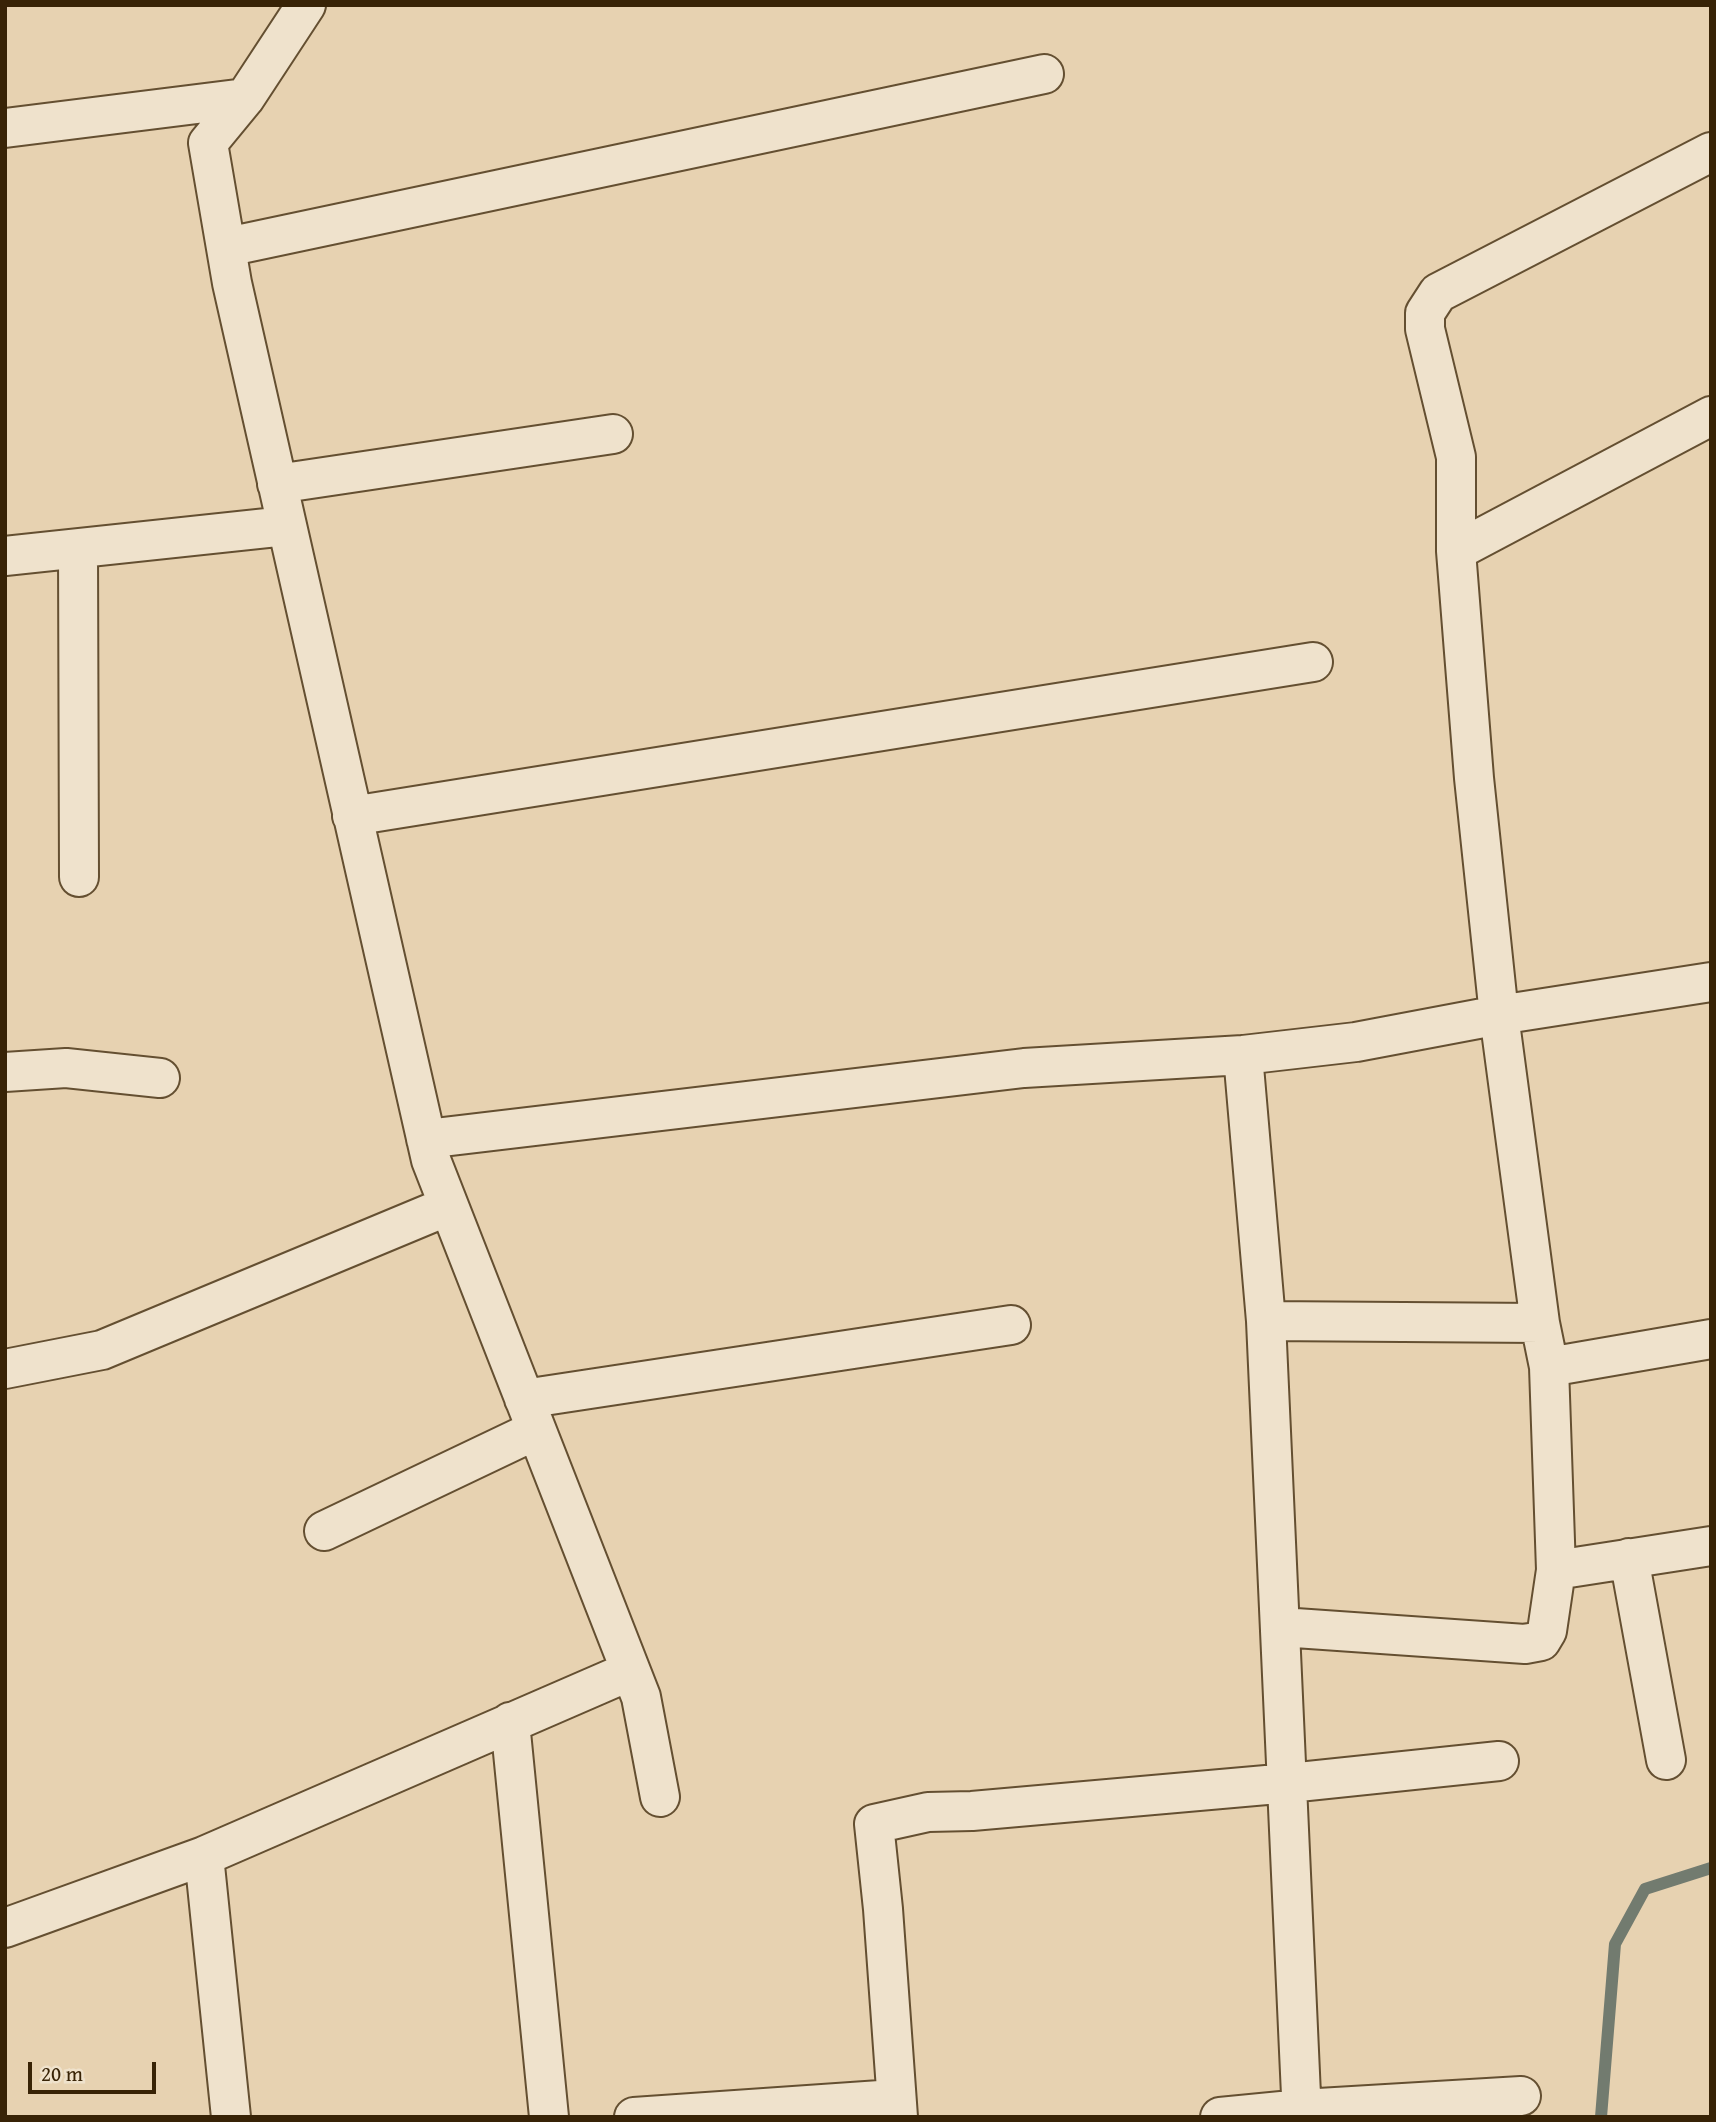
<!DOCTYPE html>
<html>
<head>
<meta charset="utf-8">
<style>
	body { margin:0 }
	#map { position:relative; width:1716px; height:2122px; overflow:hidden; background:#e7d2b1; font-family:"Gentium Book Plus",serif }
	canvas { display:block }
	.frame { position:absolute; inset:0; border:7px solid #382306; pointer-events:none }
	.scale { position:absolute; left:28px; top:2062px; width:128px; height:32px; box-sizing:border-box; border:4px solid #382306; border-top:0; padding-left:9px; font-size:21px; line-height:24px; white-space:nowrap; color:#382306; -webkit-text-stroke:5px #efe2cc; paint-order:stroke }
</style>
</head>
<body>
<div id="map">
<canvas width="1716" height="2122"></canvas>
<div class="frame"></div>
<div class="scale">20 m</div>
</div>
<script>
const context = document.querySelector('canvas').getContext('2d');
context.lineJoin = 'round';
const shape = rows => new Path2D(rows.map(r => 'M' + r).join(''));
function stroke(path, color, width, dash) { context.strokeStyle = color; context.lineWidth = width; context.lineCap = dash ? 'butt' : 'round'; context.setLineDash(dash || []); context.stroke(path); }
stroke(shape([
	[1601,2117,1615,1944,1645,1889,1711,1868]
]), '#727b6f', 12);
const street = shape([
	[306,5,245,98,208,143,232,283,431,1160,641,1697,660,1797],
	[5,128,245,98],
	[227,247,1044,74],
	[277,484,613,434],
	[78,549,79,877],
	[1456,551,1711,416],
	[5,556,286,526],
	[352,816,1313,662],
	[1243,1055,1266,1321,1302,2117],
	[5,1072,66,1068,160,1078],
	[426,1139,1024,1068,1243,1055,1356,1042,1499,1015,1711,982],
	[1266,1321,1540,1323],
	[1549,1367,1711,1339],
	[5,1369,102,1350,448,1206],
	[524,1399,1011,1325],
	[324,1531,536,1430],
	[1629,1558,1666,1760],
	[1556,1570,1711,1546],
	[1281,1627,1525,1644,1541,1641,1547,1631,1556,1570,1549,1367,1540,1323,1499,1015,1474,778,1456,551,1456,457,1425,329,1425,313,1438,293,1711,152],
	[510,1722,549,2117],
	[204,1856,231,2117],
	[5,1928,204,1856,630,1671],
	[634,2117,895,2099],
	[898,2117,883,1909,874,1824,928,1812,972,1811,1289,1783,1499,1761],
	[1220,2117,1302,2109,1521,2096]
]);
stroke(street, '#644f31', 42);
stroke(street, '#efe2cc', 38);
</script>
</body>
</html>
